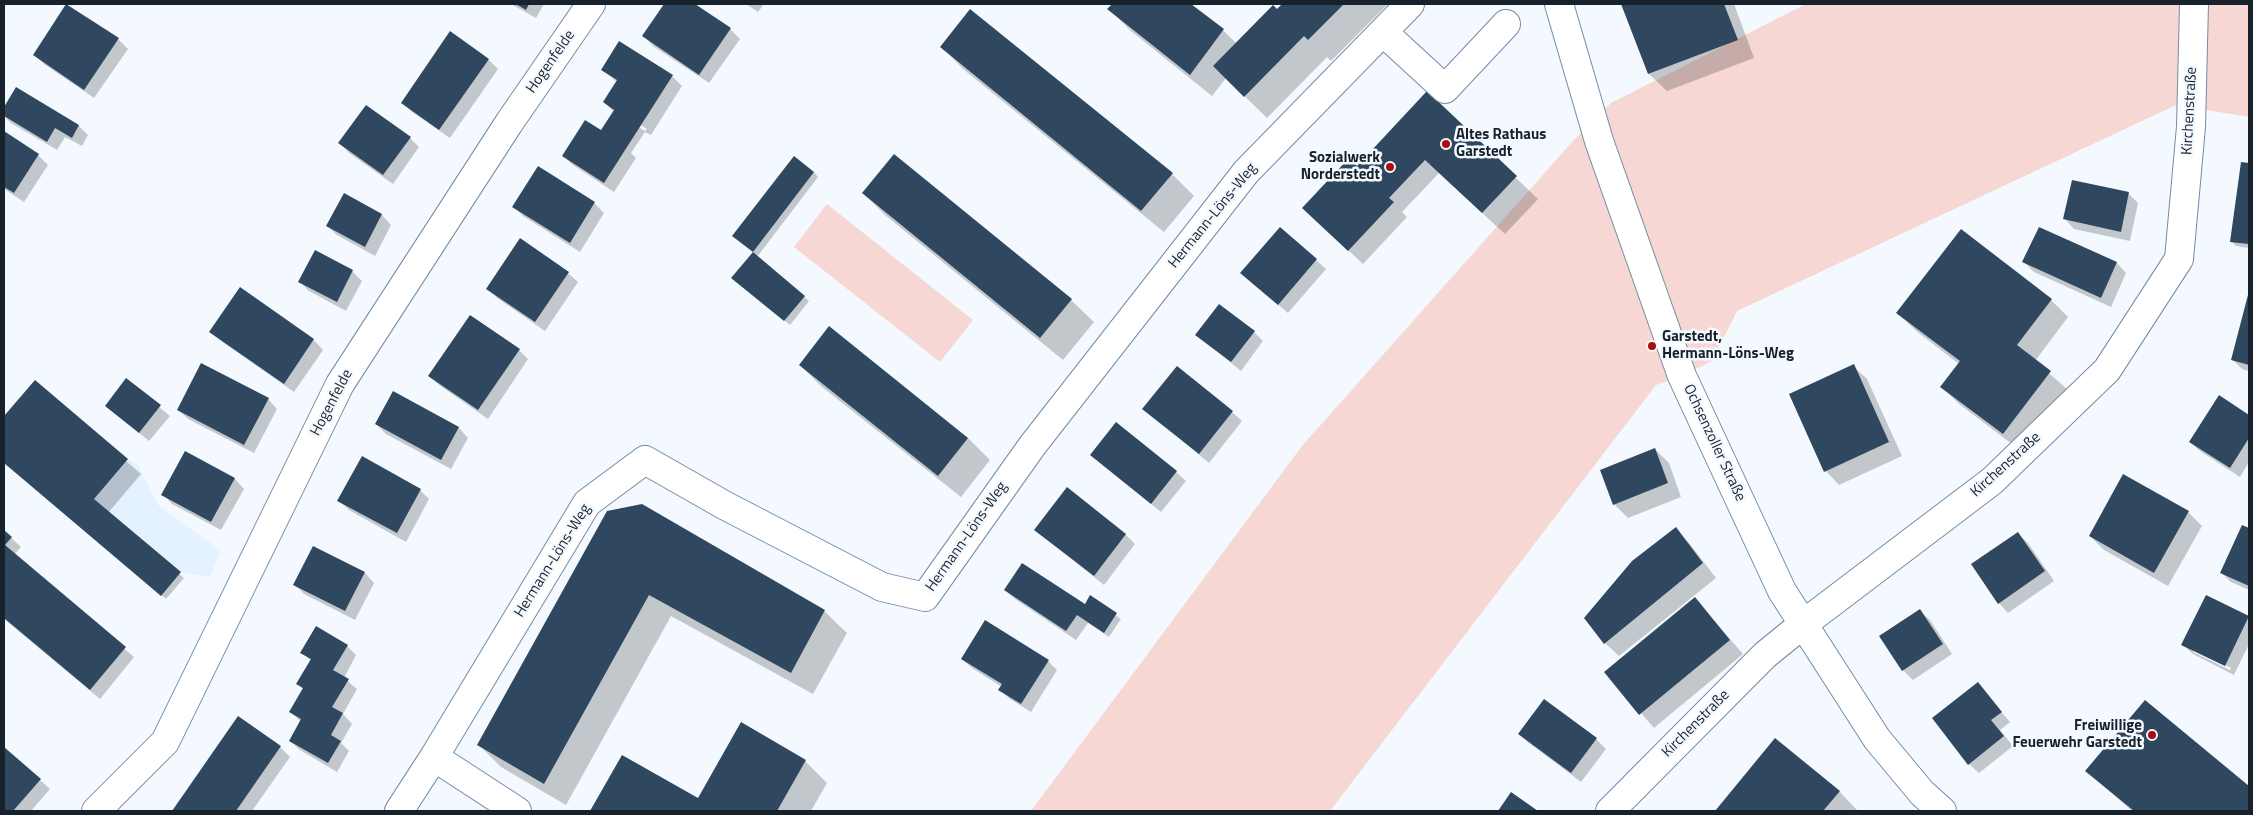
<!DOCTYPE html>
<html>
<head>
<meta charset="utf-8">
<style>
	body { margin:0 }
	#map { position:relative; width:2253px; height:815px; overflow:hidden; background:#f3f9ff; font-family:"Titillium Web",sans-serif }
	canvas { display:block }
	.frame { position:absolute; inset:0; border:5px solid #18222d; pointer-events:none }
</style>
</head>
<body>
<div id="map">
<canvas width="2253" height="815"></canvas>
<div class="frame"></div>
</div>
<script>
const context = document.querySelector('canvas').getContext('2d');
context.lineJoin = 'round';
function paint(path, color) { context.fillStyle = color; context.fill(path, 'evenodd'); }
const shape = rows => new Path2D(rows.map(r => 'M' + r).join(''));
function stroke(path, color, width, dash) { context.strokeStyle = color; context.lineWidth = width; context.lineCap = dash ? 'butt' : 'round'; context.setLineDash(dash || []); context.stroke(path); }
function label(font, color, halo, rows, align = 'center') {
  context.font = font + ' "Titillium Web",sans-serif'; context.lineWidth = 5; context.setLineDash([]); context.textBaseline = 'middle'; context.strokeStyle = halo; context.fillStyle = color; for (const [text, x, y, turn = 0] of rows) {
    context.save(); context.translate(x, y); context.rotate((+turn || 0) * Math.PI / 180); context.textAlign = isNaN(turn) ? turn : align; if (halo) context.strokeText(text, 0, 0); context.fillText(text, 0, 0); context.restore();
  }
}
paint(shape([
	[128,459,138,465,158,505,221,551,210,577,181,572,94,499]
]), '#e4f1ff');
paint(shape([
	[1806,4,2249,4,2249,117,2176,105,1737,311,1712,361,1682,376,1656,385,1330,811,1031,811,1302,446,1573,141,1611,103],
	[827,204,973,320,940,362,794,247]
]), '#f7d7d3');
paint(shape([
	[511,4,544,4,536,18],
	[666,4,693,4,730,29,740,39,709,83,653,46,644,36],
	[746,4,764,4,758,12],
	[1109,4,1189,4,1223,30,1237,44,1283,4,1388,4,1331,61,1327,57,1267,118,1226,78,1212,96,1131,31,1109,9,1112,6],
	[1623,4,1734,4,1754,58,1667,91,1649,74],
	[67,5,118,39,128,49,94,98,44,64,34,54],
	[941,46,1172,174,1194,196,1164,232,963,69],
	[489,60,498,69,450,138,412,112,402,102],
	[603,70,672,76,682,86,651,135,645,132,631,153,636,158,614,192,573,165,563,156,601,132,614,112,604,102,617,82],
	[613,108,647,129,645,131,613,111],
	[16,89,79,126,88,135,82,146,65,137,57,150,11,123,4,116,4,109],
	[1427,93,1538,199,1505,234,1439,173,1402,212,1407,217,1363,264,1318,222,1357,167],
	[4,133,38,155,48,165,24,202,4,189],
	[410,138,419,147,393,184,349,153,340,143],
	[894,156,1071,300,1094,322,1063,360,885,215,863,193],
	[2242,164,2249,165,2249,248,2236,246,2231,241],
	[538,168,594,203,604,213,580,252,523,216,514,207],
	[814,172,818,177,757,257,809,301,790,325,733,278,754,252,738,240],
	[2128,193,2138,203,2130,241,2074,229,2065,219],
	[344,195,382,215,391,225,375,256,337,235,327,226],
	[1280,228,1326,269,1288,313,1251,282],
	[2039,228,2117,263,2126,273,2111,307,2034,272,2024,262],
	[315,252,352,271,362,281,346,311,309,291,300,282],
	[568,273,578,282,545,331,497,298,487,288],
	[241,289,314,340,323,350,294,392,221,341,211,332],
	[2249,293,2249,371,2242,369,2233,360],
	[2051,300,2068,317,2035,361,2067,389,2020,450,1959,404,1942,387,1959,364,1915,330,1898,313],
	[1254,332,1263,341,1241,371,1197,335],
	[519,350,528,359,488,419,439,385,429,376],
	[800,365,968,438,990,460,961,497,822,387],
	[1853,366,1867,379,1902,456,1839,485,1826,471],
	[126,380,170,416,149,441,107,406],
	[35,382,141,474,108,513,184,578,166,599,4,463,4,418],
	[393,393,459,428,468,438,451,469,386,434,376,424],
	[2219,397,2249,416,2249,462,2240,477,2200,451,2190,442],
	[268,399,277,409,254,453,188,419,178,410],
	[1144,409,1232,412,1242,421,1209,463],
	[1655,449,1669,463,1681,497,1628,518,1614,504],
	[185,453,235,479,244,489,221,530,172,504,163,494],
	[1091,455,1176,472,1186,481,1161,512],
	[420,490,429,499,406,542,349,510,339,500],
	[608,512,824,611,847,633,813,694,671,616,566,805,501,767,479,745],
	[2188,512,2202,526,2168,586,2104,550,2090,536],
	[2243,526,2249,529,2249,590,2231,582,2222,573],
	[1675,529,1689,543,1716,578,1619,656,1605,643],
	[1036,530,1125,534,1135,544,1104,585],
	[4,531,21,547,14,555,134,657,100,699,4,619],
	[2018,534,2028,543,2054,581,2008,613,1999,603],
	[313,548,365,573,374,583,355,620,304,594,295,585],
	[1005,590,1085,606,1090,597,1121,619,1109,637,1088,623,1076,640,1015,599],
	[1695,599,1743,654,1654,728,1606,673],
	[1920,611,1930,620,1952,654,1913,680,1903,670,1881,637],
	[2248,617,2249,644,2234,675,2193,654,2183,645],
	[2193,649,2231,668,2230,670,2193,652],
	[347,646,356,655,344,678,357,689,343,714,352,724,341,743,349,751,337,772,300,750,290,741,301,722,291,712,304,690,298,684,311,661,302,652],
	[962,659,1048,661,1057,670,1031,712,1010,699,1000,690,1002,687,972,668],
	[1977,684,2010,722,2000,730,2013,746,1979,773,1969,764],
	[2145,701,2249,787,2249,811,2132,811,2087,771],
	[239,718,280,747,290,757,252,811,174,811],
	[1519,734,1596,739,1606,749,1581,782,1529,743],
	[1775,740,1839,791,1858,811,1716,811],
	[4,748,50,789,31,811,4,811],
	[622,756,699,800,805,761,827,783,811,811,592,811]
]), '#0003');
paint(shape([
	[66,4,119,38,84,90,33,55],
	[516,4,529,4,526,10],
	[664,4,695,4,731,28,699,75,642,36],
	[1112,4,1191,4,1224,29,1190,75,1107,9],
	[1282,4,1344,4,1308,40,1304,36,1244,97,1213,66,1273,5,1277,9],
	[1621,4,1724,4,1738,40,1648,74],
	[970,9,1173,173,1141,211,940,47],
	[450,31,489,59,439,130,401,103],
	[619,41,673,75,604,183,562,156,585,120,601,130,614,110,603,102,617,80,601,70],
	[16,87,79,125,72,138,55,128,47,142,4,116,4,107],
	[1427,91,1517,176,1482,213,1425,160,1389,198,1394,202,1348,251,1302,208,1349,158,1357,166],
	[366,105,411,137,383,175,338,143],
	[4,131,39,154,14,193,4,187],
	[894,154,1072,299,1040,338,862,193],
	[794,156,814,172,753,252,732,236],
	[2241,162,2249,163,2249,244,2230,242],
	[538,166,595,202,570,243,512,207],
	[2072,180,2129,192,2121,232,2063,219],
	[344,193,382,214,365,247,326,226],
	[1280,227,1317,259,1278,305,1240,273],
	[2039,227,2117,262,2101,298,2022,262],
	[1961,229,2052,299,2017,345,2051,371,2003,434,1940,387,1960,361,1896,313],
	[520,238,569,272,535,322,486,289],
	[315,250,353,270,337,302,298,282],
	[753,252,805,296,784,321,731,278],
	[240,287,314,339,284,384,209,332],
	[2249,291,2249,365,2231,360],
	[1219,304,1255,331,1231,362,1195,335],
	[470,315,520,349,478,410,428,376],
	[829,326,968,438,938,476,799,365],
	[201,363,269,398,244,445,177,410],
	[1854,364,1889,442,1824,472,1789,394],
	[1177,366,1233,411,1199,454,1142,409],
	[126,378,161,405,139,433,105,406],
	[35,380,128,459,94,499,181,572,161,596,4,463,4,416],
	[393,391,459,427,441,460,375,424],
	[2219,395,2249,415,2249,438,2230,468,2189,442],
	[1116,422,1177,471,1151,504,1090,455],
	[1655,448,1668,483,1613,505,1600,470],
	[185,451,235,478,211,522,161,495],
	[362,456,421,489,397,533,337,501],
	[2123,474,2189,511,2154,573,2089,536],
	[1067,487,1126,534,1094,576,1034,530],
	[642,504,825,610,791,673,649,595,544,784,477,745,607,511],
	[2242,525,2249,528,2249,586,2220,573],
	[1676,527,1703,563,1604,644,1584,618,1632,561],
	[4,530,12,537,5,545,126,647,90,690,4,618],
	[2018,532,2045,571,1998,604,1971,564],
	[313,546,365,572,345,611,293,585],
	[1022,563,1085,604,1090,595,1117,613,1104,633,1077,615,1066,631,1004,590],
	[2206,595,2249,616,2225,666,2181,645],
	[1695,597,1730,640,1639,715,1604,672],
	[1920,609,1943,644,1902,671,1879,636],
	[985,620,1049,660,1021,704,998,690,1002,684,961,659],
	[316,626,348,645,333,670,349,679,332,707,343,713,331,735,341,741,328,763,289,741,301,719,289,712,303,688,296,684,311,659,300,653],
	[1978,682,2002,712,1991,720,2004,736,1968,765,1932,718],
	[1544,699,1597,738,1571,773,1518,734],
	[2145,700,2249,786,2249,811,2134,811,2085,771],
	[238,716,281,746,236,811,172,811],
	[741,722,806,760,777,811,590,811,622,755,698,798],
	[1775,738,1840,791,1823,811,1715,811],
	[4,747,41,779,13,811,4,811],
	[1511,792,1538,811,1498,811]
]), '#30485f');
const minor = shape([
	[1559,4,1599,141,1682,376,1782,591,1877,739,1922,793,1942,811],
	[1383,32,1445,89,1506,24],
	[434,757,517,811],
	[96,811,165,742,340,384,509,123,591,4],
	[399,811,434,757,587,503,645,460,724,505,882,587,925,597,1032,446,1246,172,1410,4],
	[1610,811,1765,655,1802,625,1992,481,2107,370,2179,259,2191,127,2194,4]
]);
stroke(minor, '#728ca6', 30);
stroke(minor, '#fff', 28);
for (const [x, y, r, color] of [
	[1446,144,5,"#a50f10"],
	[1390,167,5,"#a50f10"],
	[1652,346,5,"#a50f10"],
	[2152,735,5,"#a50f10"]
]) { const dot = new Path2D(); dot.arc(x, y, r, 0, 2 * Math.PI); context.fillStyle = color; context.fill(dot); stroke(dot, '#f3f9ff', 2); }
label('15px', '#18222d', '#f3f9ff', [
	["Hogenfelde",551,62,-55],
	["Kirchenstraße",2190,111,-87],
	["Hermann-Löns-Weg",1213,216,-51],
	["Hogenfelde",332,403,-62],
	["Ochsenzoller Straße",1714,443,65],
	["Kirchenstraße",2006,465,-42],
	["Hermann-Löns-Weg",967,537,-55],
	["Hermann-Löns-Weg",553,561,-58],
	["Kirchenstraße",1696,724,-45]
]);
label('bold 15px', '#18222d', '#f3f9ff', [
	["Altes Rathaus",1456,135],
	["Garstedt",1456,152],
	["Sozialwerk",1380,158,"right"],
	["Norderstedt",1380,175,"right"],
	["Garstedt,",1662,337],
	["Hermann-Löns-Weg",1662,354],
	["Freiwillige",2142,726,"right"],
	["Feuerwehr Garstedt",2142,743,"right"]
], 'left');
</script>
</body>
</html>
